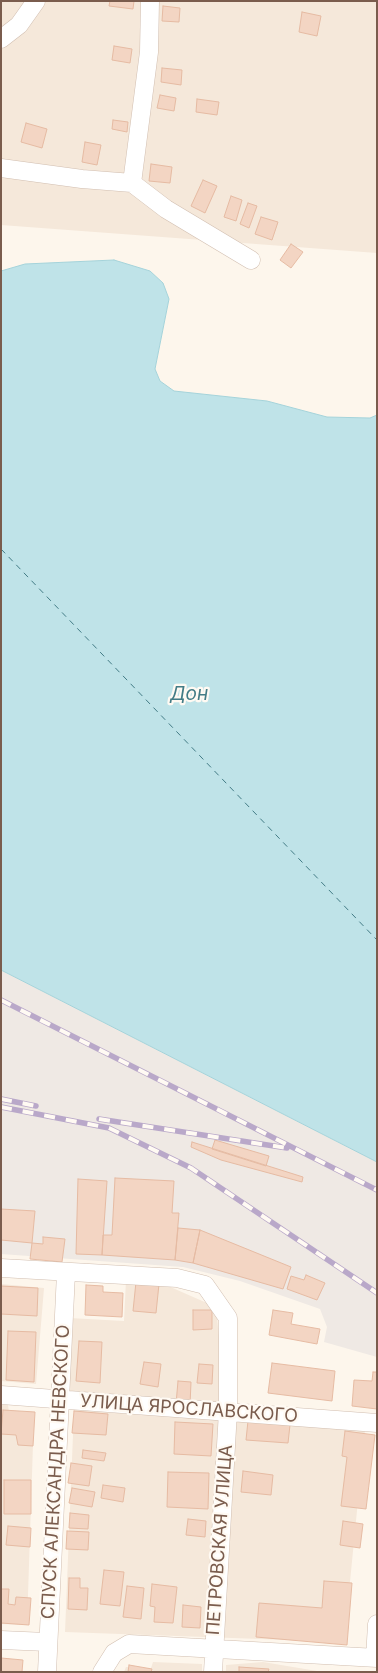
<!DOCTYPE html>
<html>
<head>
<meta charset="utf-8">
<style>
	body { margin:0 }
	#map { position:relative; width:378px; height:1673px; overflow:hidden; background:#fdf6ec; font-family:Inter,sans-serif }
	canvas { display:block }
	.frame { position:absolute; inset:0; border:2px solid #7a5c4d; pointer-events:none }
</style>
</head>
<body>
<div id="map">
<canvas width="378" height="1673"></canvas>
<div class="frame"></div>
</div>
<script>
const context = document.querySelector('canvas').getContext('2d');
context.lineJoin = 'round';
function paint(path, color) { context.fillStyle = color; context.fill(path, 'evenodd'); }
const shape = rows => new Path2D(rows.map(r => 'M' + r).join(''));
function stroke(path, color, width, dash) { context.strokeStyle = color; context.lineWidth = width; context.lineCap = dash ? 'butt' : 'round'; context.setLineDash(dash || []); context.stroke(path); }
function label(font, color, halo, rows, align = 'center') {
  context.font = font + ' Inter,sans-serif'; context.lineWidth = 4.5; context.setLineDash([]); context.textBaseline = 'middle'; context.strokeStyle = halo; context.fillStyle = color; for (const [text, x, y, turn = 0] of rows) {
    context.save(); context.translate(x, y); context.rotate((+turn || 0) * Math.PI / 180); context.textAlign = isNaN(turn) ? turn : align; if (halo) context.strokeText(text, 0, 0); context.fillText(text, 0, 0); context.restore();
  }
}
paint(shape([
	[1,1,377,1,377,253,1,225],
	[126,1280,159,1282,216,1307,226,1408,64,1396,69,1318,124,1321],
	[1,1284,44,1288,36,1384,1,1381],
	[1,1405,8,1405,9,1412,34,1414,27,1625,1,1624],
	[74,1410,365,1430,344,1642,65,1632],
	[153,1662,202,1664,202,1672,124,1672,126,1667,151,1668],
	[263,1662,323,1672,226,1672,226,1665]
]), '#f5e8da');
paint(shape([
	[1,970,377,1162,377,1357,324,1342,327,1327,320,1309,240,1281,183,1267,1,1254]
]), '#efe9e4');
const water = shape([
	[114,260,150,271,163,283,169,299,155,369,160,381,174,391,267,401,327,417,370,418,377,415,377,1162,1,970,1,271,25,264,114,260]
]);
paint(water, '#bfe3e8');
stroke(water, '#a5d3da', 1);
stroke(shape([
	[1,549,377,940]
]), '#437c86', 1, [6, 5]);
const building = shape([
	[110,1,134,1,133,9,109,6,110,1],
	[163,6,180,8,179,22,162,21,163,6],
	[302,12,321,16,317,36,299,32,302,12],
	[114,46,132,49,130,63,112,60,114,46],
	[162,68,182,70,181,85,161,82,162,68],
	[160,95,176,98,174,111,157,108,160,95],
	[197,99,219,102,217,115,196,112,197,99],
	[113,120,128,122,127,132,112,129,113,120],
	[26,123,47,129,42,148,21,142,26,123],
	[85,142,101,145,97,165,82,162,85,142],
	[151,164,172,167,170,183,149,181,151,164],
	[203,180,217,186,205,213,191,206,203,180],
	[231,196,242,200,236,221,224,217,231,196],
	[248,203,257,206,249,228,240,224,248,203],
	[261,217,278,222,272,240,255,234,261,217],
	[291,244,303,252,291,268,280,260,291,244],
	[215,1140,269,1156,266,1166,212,1149,215,1140],
	[192,1142,303,1177,302,1182,221,1160,191,1147,192,1142],
	[115,1178,174,1181,172,1213,179,1213,175,1260,102,1255,103,1235,112,1235,115,1178],
	[78,1179,107,1181,102,1255,76,1254,78,1179],
	[1,1209,35,1211,32,1243,1,1240,1,1209],
	[178,1228,200,1230,193,1263,175,1260,178,1228],
	[200,1230,291,1267,283,1289,193,1263,200,1230],
	[43,1237,65,1239,62,1262,30,1259,32,1243,43,1244,43,1237],
	[306,1275,325,1283,317,1300,287,1289,291,1276,304,1280,306,1275],
	[136,1282,159,1284,156,1313,133,1311,136,1282],
	[86,1285,103,1286,103,1292,123,1293,122,1317,85,1315,86,1285],
	[1,1286,38,1288,37,1316,1,1314,1,1286],
	[193,1310,212,1310,212,1329,193,1330,193,1310],
	[273,1310,293,1313,291,1324,320,1329,317,1344,269,1335,273,1310],
	[8,1331,36,1332,34,1382,6,1380,8,1331],
	[79,1341,102,1342,100,1383,76,1381,79,1341],
	[144,1362,161,1364,158,1387,140,1384,144,1362],
	[272,1363,335,1371,332,1401,268,1393,272,1363],
	[199,1364,213,1365,212,1384,197,1383,199,1364],
	[373,1372,377,1372,377,1409,352,1406,354,1380,372,1381,373,1372],
	[178,1381,191,1382,190,1405,176,1404,178,1381],
	[3,1410,35,1412,33,1446,18,1445,16,1435,1,1434,3,1410],
	[74,1411,108,1414,106,1435,72,1433,74,1411],
	[248,1421,290,1425,288,1443,246,1440,248,1421],
	[175,1422,213,1424,211,1456,174,1454,175,1422],
	[345,1431,375,1435,366,1509,341,1506,347,1457,342,1456,345,1431],
	[83,1450,106,1453,104,1461,82,1458,83,1450],
	[71,1463,92,1466,89,1486,68,1483,71,1463],
	[243,1471,273,1475,271,1495,241,1492,243,1471],
	[168,1472,209,1473,208,1509,167,1507,168,1472],
	[4,1480,31,1480,31,1514,4,1514,4,1480],
	[103,1485,125,1488,123,1502,101,1498,103,1485],
	[72,1488,95,1492,92,1507,69,1503,72,1488],
	[70,1513,89,1515,88,1529,69,1528,70,1513],
	[188,1519,206,1521,205,1537,186,1535,188,1519],
	[343,1521,363,1524,360,1548,340,1545,343,1521],
	[8,1526,31,1528,30,1547,6,1545,8,1526],
	[67,1531,89,1532,88,1550,66,1549,67,1531],
	[104,1570,124,1572,120,1606,100,1604,104,1570],
	[69,1578,80,1578,80,1588,88,1588,87,1610,68,1609,69,1578],
	[324,1581,352,1583,347,1645,256,1637,259,1603,322,1608,324,1581],
	[152,1584,177,1587,173,1623,154,1622,155,1607,150,1606,152,1584],
	[127,1586,144,1588,141,1619,123,1617,127,1586],
	[1,1589,9,1589,8,1604,15,1605,16,1597,31,1598,29,1625,1,1623,1,1589],
	[183,1605,201,1607,200,1628,182,1627,183,1605],
	[1,1658,23,1660,22,1672,1,1672,1,1658],
	[129,1665,152,1669,151,1672,128,1672,129,1665],
	[239,1667,269,1669,268,1672,239,1672,239,1667]
]);
paint(building, '#f3d5c3');
stroke(building, '#e6bba3', 1);
const minor = shape([
	[1,39,19,25,36,1],
	[1,168,82,179,132,183,166,209,251,260],
	[132,183,149,52,150,1],
	[1,1268,177,1278,205,1285,228,1318,228,1411,213,1672],
	[1,1395,377,1423],
	[1,1640,47,1642],
	[375,1658,377,1624],
	[47,1672,66,1273],
	[102,1672,114,1653,129,1644,377,1658]
]);
stroke(minor, '#d1beb0', 19);
stroke(minor, '#fff', 18);
const rail = shape([
	[1,1000,377,1190],
	[1,1099,36,1106],
	[1,1107,109,1128,191,1168,377,1293],
	[99,1119,287,1148]
]);
stroke(rail, '#b9a8c9', 5.5);
stroke(rail, '#fffaf3', 4, [11]);
label('18px', '#7a5c4d', '#fffaf3', [
	["УЛИЦА ЯРОСЛАВСКОГО",189,1409,4],
	["СПУСК АЛЕКСАНДРА НЕВСКОГО",56,1472,-87],
	["ПЕТРОВСКАЯ УЛИЦА",220,1540,-86]
]);
label('italic 19px', '#437c86', '#fffaf3', [
	["Дон",189,694]
]);
</script>
</body>
</html>
